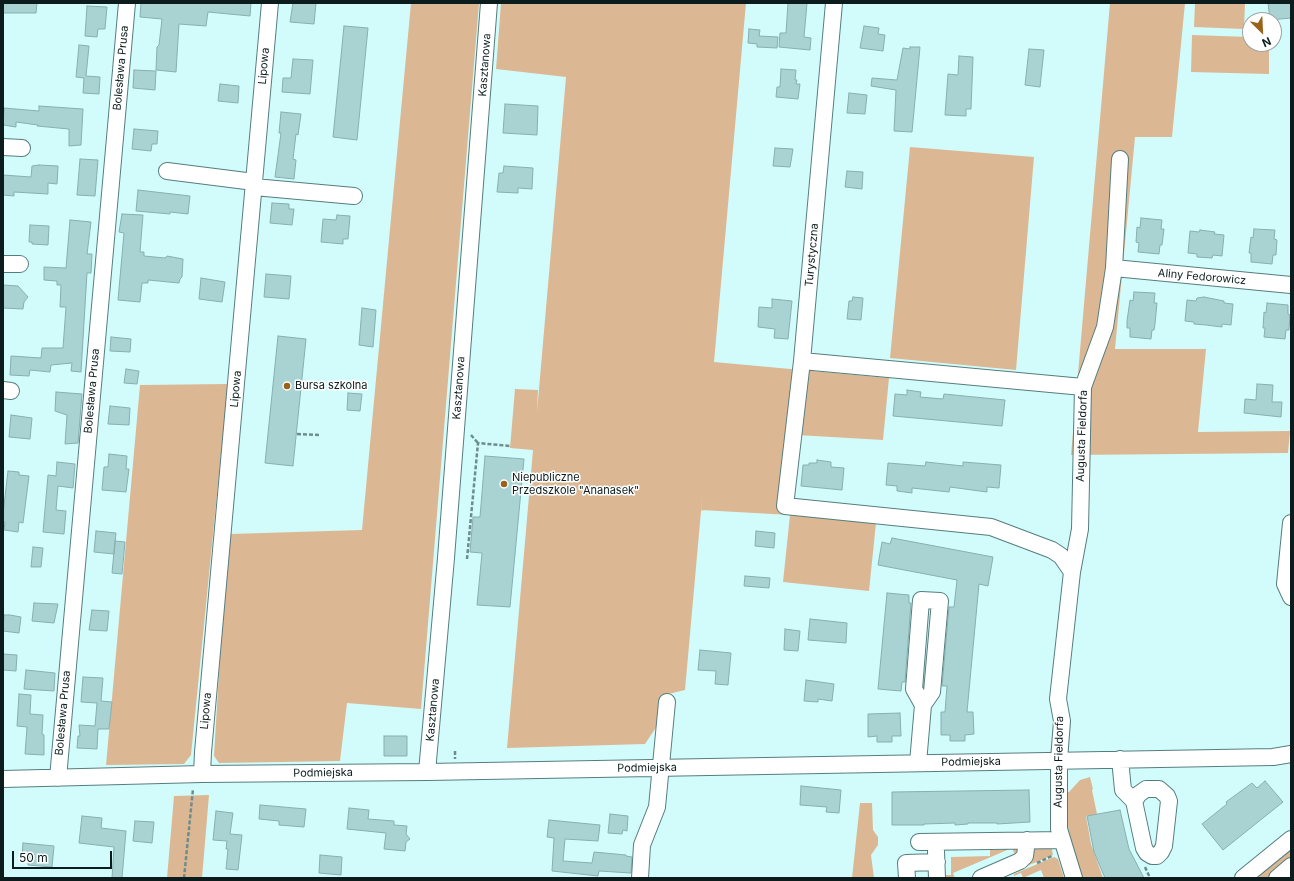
<!DOCTYPE html>
<html>
<head>
<meta charset="utf-8">
<style>
	body { margin:0 }
	#map { position:relative; width:1294px; height:881px; overflow:hidden; background:#d2fcfc; font-family:Inter,sans-serif }
	canvas { display:block }
	.frame { position:absolute; inset:0; border:4px solid #0c1c1c; pointer-events:none }
	.north { position:absolute; left:1242px; top:12px; width:40px; height:40px; box-sizing:border-box; background:#fff; border:1px solid #9ea4a4; border-radius:50%; rotate:156deg; font-size:11px; font-weight:700; line-height:16px; text-align:center; color:#0c1c1c }
	.north::after { content:''; display:block; margin:auto; width:14px; height:18px; background:#99631c; clip-path:polygon(50% 0,100% 100%,50% 72%,0 100%) }
	.scale { position:absolute; left:12px; top:851px; width:100px; height:18px; box-sizing:border-box; border:2px solid #0c1c1c; border-top:0; padding-left:5px; font-size:12px; line-height:14px; white-space:nowrap; color:#0c1c1c; -webkit-text-stroke:3px #fff; paint-order:stroke }
</style>
</head>
<body>
<div id="map">
<canvas width="1294" height="881"></canvas>
<div class="frame"></div>
<div class="north">N</div>
<div class="scale">50 m</div>
</div>
<script>
const context = document.querySelector('canvas').getContext('2d');
context.lineJoin = 'round';
function paint(path, color) { context.fillStyle = color; context.fill(path, 'evenodd'); }
const shape = rows => new Path2D(rows.map(r => 'M' + r).join(''));
function stroke(path, color, width, dash) { context.strokeStyle = color; context.lineWidth = width; context.lineCap = dash ? 'butt' : 'round'; context.setLineDash(dash || []); context.stroke(path); }
function label(font, color, halo, rows, align = 'center') {
  context.font = font + ' Inter,sans-serif'; context.lineWidth = 3; context.setLineDash([]); context.textBaseline = 'middle'; context.strokeStyle = halo; context.fillStyle = color; for (const [text, x, y, turn = 0] of rows) {
    context.save(); context.translate(x, y); context.rotate((+turn || 0) * Math.PI / 180); context.textAlign = isNaN(turn) ? turn : align; if (halo) context.strokeText(text, 0, 0); context.fillText(text, 0, 0); context.restore();
  }
}
paint(shape([
	[411,3,479,3,421,709,347,703,340,761,219,763,214,756,227,539,230,534,362,530],
	[501,3,746,3,714,362,889,378,883,440,797,435,790,515,876,523,869,591,783,582,790,515,701,510,703,489,685,690,664,695,657,726,645,744,507,748,533,450,510,448,515,389,538,390,537,412,566,77,496,69],
	[1110,3,1185,3,1172,137,1135,137,1115,349,1206,349,1198,432,1290,431,1288,453,1071,455],
	[1195,3,1245,3,1244,29,1194,27],
	[1192,35,1250,37,1250,44,1269,44,1269,74,1191,72],
	[910,147,1034,157,1016,370,890,358],
	[228,384,191,755,184,764,106,765,140,385],
	[1090,777,1093,789,1092,790,1097,814,1086,816,1091,844,1103,878,1081,878,1071,845,1066,814,1065,792,1069,792,1080,780],
	[209,795,202,878,167,878,174,796],
	[860,803,872,803,873,830,878,837,878,845,871,855,874,878,852,878],
	[1051,845,1053,855,1015,871,1032,848],
	[1003,846,1020,848,1016,857,1012,848,953,873,955,878,943,878,942,875,951,875,951,857,990,856,990,850,1003,850],
	[1291,848,1291,858,1272,873,1267,878,1255,878],
	[1054,857,1058,859,1064,878,1044,878,1041,870,1023,878,1021,873,1014,876,1014,874]
]), '#dbb893');
const building = shape([
	[3,3,37,3,36,13,3,13,3,3],
	[141,3,251,3,250,16,208,12,206,26,179,24,176,72,156,70,157,47,159,45,162,19,140,17,141,3],
	[293,3,316,3,314,24,290,22,293,3],
	[788,3,807,3,804,37,811,38,810,50,779,47,780,33,786,33,788,3],
	[1268,3,1291,3,1291,18,1270,20,1268,3],
	[87,6,107,7,105,29,98,29,97,37,85,36,87,6],
	[344,26,368,28,357,140,333,137,344,26],
	[864,26,879,28,878,34,885,35,883,51,860,48,864,26],
	[749,29,760,30,759,36,778,37,777,48,757,47,757,44,748,43,749,29],
	[79,45,89,46,86,76,100,77,99,94,83,93,84,78,76,77,79,45],
	[910,47,920,47,912,132,894,131,896,90,871,86,872,78,897,80,903,48,910,49,910,47],
	[1029,49,1044,50,1040,87,1025,85,1029,49],
	[959,56,973,57,971,109,966,109,966,116,945,115,948,74,958,75,959,56],
	[293,59,313,60,310,94,282,92,283,78,291,78,293,59],
	[781,69,796,70,795,80,797,80,796,84,800,84,798,99,776,97,777,87,780,87,781,69],
	[134,70,156,71,155,90,133,88,134,70],
	[220,84,239,86,238,103,218,101,220,84],
	[849,93,867,95,865,114,847,113,849,93],
	[505,104,538,106,537,135,503,133,505,104],
	[39,106,83,109,81,145,69,146,69,129,37,126,38,125,16,122,16,127,3,125,4,108,39,111,39,106],
	[281,112,301,114,298,135,296,134,293,159,296,160,294,179,275,177,281,133,279,133,281,112],
	[134,129,158,131,157,144,152,144,151,151,132,149,134,129],
	[775,148,793,149,790,167,773,166,775,148],
	[80,159,98,160,95,196,77,195,80,159],
	[39,165,58,166,57,184,48,183,48,194,14,192,14,196,3,195,3,175,31,177,32,166,39,165],
	[504,166,533,168,532,189,518,188,518,193,497,192,499,173,503,173,504,166],
	[847,171,863,172,862,189,845,187,847,171],
	[138,190,190,196,188,214,170,212,170,214,136,211,138,190],
	[272,203,289,204,289,209,294,209,292,225,270,223,272,203],
	[122,214,143,215,140,252,144,252,144,256,165,258,167,256,183,259,182,277,180,279,179,283,148,280,148,283,142,283,140,302,118,300,124,233,119,232,122,214],
	[337,215,350,216,348,239,343,239,343,244,321,242,323,219,336,220,337,215],
	[1141,218,1162,220,1161,229,1164,229,1162,245,1160,245,1159,254,1138,252,1139,243,1136,242,1137,227,1140,228,1141,218],
	[70,220,91,222,87,254,92,254,91,273,87,273,81,372,71,371,72,363,51,365,50,372,30,370,29,376,10,375,11,356,41,358,42,348,63,348,66,307,60,307,61,285,57,285,57,281,44,280,44,267,66,268,70,220],
	[30,225,49,226,48,245,32,244,32,242,29,242,30,225],
	[1254,229,1275,230,1274,239,1277,240,1276,255,1273,255,1272,264,1251,262,1251,253,1249,253,1251,237,1253,238,1254,229],
	[1200,230,1215,232,1214,234,1224,235,1222,256,1213,255,1212,258,1197,257,1197,254,1188,253,1190,231,1199,232,1200,230],
	[266,274,291,276,289,299,264,297,266,274],
	[201,278,225,282,222,302,199,299,201,278],
	[3,285,18,286,28,297,24,302,23,309,3,308,3,285],
	[1134,292,1155,293,1154,303,1157,303,1155,324,1154,330,1152,330,1151,339,1130,337,1130,328,1127,328,1127,321,1130,300,1133,301,1134,292],
	[853,297,863,298,861,320,847,319,849,301,852,301,853,297],
	[1204,297,1224,301,1224,303,1233,304,1231,325,1222,324,1222,327,1206,325,1194,324,1194,322,1185,321,1187,300,1196,301,1197,298,1204,297],
	[772,299,792,301,788,339,774,338,775,329,758,327,759,307,772,308,772,299],
	[1267,303,1288,305,1288,314,1290,315,1289,330,1286,330,1285,339,1264,337,1265,328,1263,328,1264,312,1266,313,1267,303],
	[362,308,376,310,373,347,359,345,362,308],
	[278,336,306,339,293,466,265,463,278,336],
	[111,337,131,339,130,352,110,351,111,337],
	[126,369,139,371,137,384,124,383,126,369],
	[1257,384,1273,385,1272,402,1282,402,1281,417,1244,413,1245,399,1256,400,1257,384],
	[907,390,921,392,920,397,943,399,944,394,1005,400,1002,426,893,416,895,394,907,395,907,390],
	[56,392,82,394,78,443,65,444,67,415,55,411,56,392],
	[348,393,362,394,360,411,347,410,348,393],
	[110,406,130,408,129,425,108,424,110,406],
	[11,415,32,418,30,439,9,437,11,415],
	[109,454,127,456,126,469,129,469,126,492,102,490,104,467,108,467,109,454],
	[485,456,524,459,510,607,477,605,482,553,470,552,473,517,480,517,485,456],
	[817,460,831,462,831,467,844,468,842,490,801,486,803,465,809,465,809,463,817,463,817,460],
	[57,462,75,464,73,488,58,486,56,510,66,511,64,534,43,532,48,475,56,476,57,462],
	[926,462,963,466,963,462,1001,465,999,488,987,487,987,492,950,487,949,492,912,488,912,493,897,491,897,486,886,485,888,463,925,466,926,462],
	[8,471,19,472,19,475,29,476,23,523,19,522,18,532,4,530,5,522,3,522,3,514,8,471],
	[96,531,116,533,114,554,94,552,96,531],
	[756,531,775,533,774,548,755,546,756,531],
	[892,538,993,557,988,586,979,584,967,712,973,712,974,734,965,735,965,741,950,741,950,735,941,735,941,712,945,712,947,686,942,686,949,607,954,607,957,580,878,565,882,542,890,544,892,538],
	[115,541,125,542,122,574,112,573,115,541],
	[33,547,43,548,41,567,31,567,33,547],
	[745,576,770,578,769,588,744,586,745,576],
	[887,593,909,595,909,603,911,603,905,682,902,682,901,691,878,689,887,593],
	[34,603,58,604,54,623,32,621,34,603],
	[92,610,109,611,107,631,89,630,92,610],
	[4,615,10,615,21,617,19,633,3,631,4,615],
	[810,619,847,623,846,643,808,640,810,619],
	[785,629,800,631,798,651,784,650,785,629],
	[700,650,731,653,728,685,715,684,716,671,698,670,700,650],
	[3,654,17,655,16,671,3,670,3,654],
	[26,670,55,673,54,691,24,689,26,670],
	[83,677,103,678,101,701,112,702,109,729,98,729,97,749,77,748,78,736,80,736,79,725,95,726,97,703,81,702,83,677],
	[806,680,834,684,832,701,818,699,818,702,804,701,806,680],
	[19,694,31,695,30,714,43,715,42,734,44,735,44,755,25,754,27,727,17,726,19,694],
	[900,713,901,736,892,736,892,742,877,742,877,736,868,737,868,714,900,713],
	[384,736,407,736,407,756,384,756,384,736],
	[1265,781,1283,802,1223,850,1202,824,1227,804,1226,802,1252,783,1257,788,1265,781],
	[801,786,841,790,839,813,826,812,827,807,800,805,801,786],
	[1029,790,1030,822,997,824,997,823,968,823,968,824,955,825,955,823,924,824,924,825,892,825,892,792,1029,790],
	[260,805,306,809,304,827,279,825,279,821,259,819,260,805],
	[349,808,369,810,368,819,394,821,394,825,407,826,406,834,410,839,406,842,405,851,384,849,386,833,347,829,349,808],
	[1120,810,1129,849,1144,878,1105,878,1094,852,1087,816,1120,810],
	[216,811,233,813,230,834,242,835,238,870,226,869,228,849,226,849,227,841,213,840,216,811],
	[610,814,628,816,627,831,623,830,622,834,608,833,610,814],
	[82,816,102,818,101,828,126,831,122,878,112,878,114,847,79,843,82,816],
	[549,820,600,825,598,841,565,839,563,861,592,863,594,852,626,855,626,856,632,857,631,873,599,871,598,876,552,871,554,838,547,837,549,820],
	[135,821,154,822,152,843,133,841,135,821],
	[23,843,54,846,52,867,28,865,29,857,22,856,23,843],
	[320,855,342,857,341,875,319,873,320,855]
]);
paint(building, '#a9d2d2');
stroke(building, '#87afaf', 1);
const minor = shape([
	[834,3,802,361,785,506,991,527,1052,550,1061,556,1072,572],
	[3,147,22,148],
	[167,171,254,182],
	[254,187,354,196],
	[3,264,20,264],
	[1114,268,1291,285],
	[802,361,1083,387],
	[3,390,11,391],
	[1291,523,1285,584,1291,597],
	[1120,759,1123,790,1134,801,1144,848,1147,853,1152,856,1157,856,1161,852,1164,846,1169,801,1167,796,1159,789,1146,789,1139,794,1134,801],
	[918,763,923,705,932,692,940,601,921,600,914,689,923,705],
	[427,772,446,558,489,3],
	[202,774,203,752,270,3],
	[58,778,127,3],
	[3,779,202,774,427,772,1273,757,1291,754],
	[919,842,1062,840],
	[936,851,937,878],
	[640,878,642,845,657,807,667,702],
	[907,878,906,863,937,862],
	[981,878,1020,861,1025,856,1027,840],
	[1074,878,1059,829,1059,760,1062,721,1058,699,1072,572,1080,529,1083,387,1105,327,1114,268,1120,159],
	[1243,878,1291,839],
	[1277,878,1291,866]
]);
stroke(minor, '#567d7d', 18);
stroke(shape([
	[297,434,321,435],
	[471,435,478,443],
	[467,559,478,443,510,446],
	[455,751,455,759],
	[1037,863,1052,856],
	[1145,867,1150,878],
	[184,878,193,789]
]), '#6f8c8c', 2.5, [4, 2]);
stroke(minor, '#fff', 16);
for (const [x, y, r, color] of [
	[287,386,4,"#99631c"],
	[504,484,4,"#99631c"]
]) { const dot = new Path2D(); dot.arc(x, y, r, 0, 2 * Math.PI); context.fillStyle = color; context.fill(dot); stroke(dot, '#fff', 1.5); }
label('11px', '#0c1c1c', '#fff', [
	["Kasztanowa",485,65,-86],
	["Lipowa",264,66,-85],
	["Bolesława Prusa",121,68,-85],
	["Turystyczna",812,255,-85],
	["Aliny Fedorowicz",1202,277,5],
	["Kasztanowa",459,388,-86],
	["Lipowa",236,389,-85],
	["Bolesława Prusa",92,391,-85],
	["Augusta Fieldorfa",1082,436,-88],
	["Kasztanowa",433,710,-85],
	["Lipowa",206,711,-85],
	["Bolesława Prusa",63,713,-85],
	["Podmiejska",971,762,-1],
	["Augusta Fieldorfa",1059,762,-89],
	["Podmiejska",647,768,-1],
	["Podmiejska",323,773,-1]
]);
label('11px', '#0c1c1c', '#fff', [
	["Bursa szkolna",295,386],
	["Niepubliczne",512,478],
	["Przedszkole \"Ananasek\"",512,491]
], 'left');
</script>
</body>
</html>
